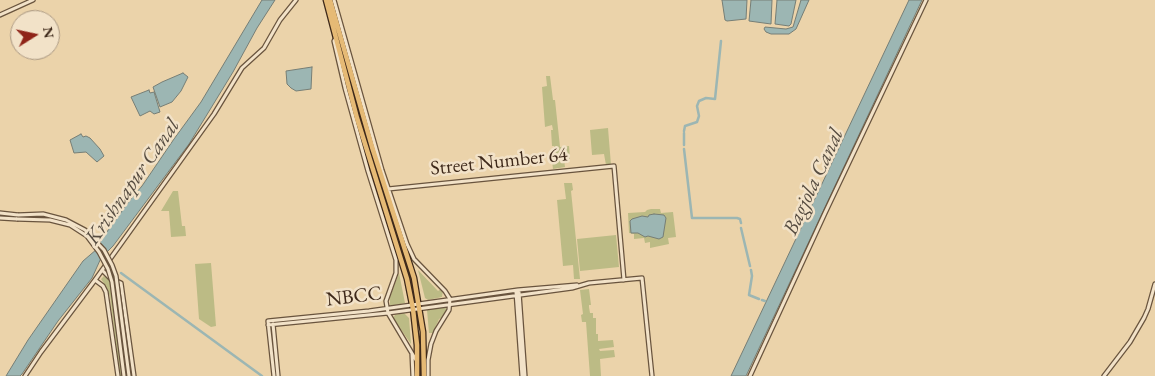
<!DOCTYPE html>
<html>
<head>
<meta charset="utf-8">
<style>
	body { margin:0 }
	#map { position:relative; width:1155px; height:376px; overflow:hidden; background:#ebd3aa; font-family:"EB Garamond",serif }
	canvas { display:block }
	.north { position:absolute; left:10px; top:10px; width:50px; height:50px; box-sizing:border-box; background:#f2e2c8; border:1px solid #aa9882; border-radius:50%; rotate:80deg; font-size:14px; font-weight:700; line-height:20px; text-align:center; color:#3e291a }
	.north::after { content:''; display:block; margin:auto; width:18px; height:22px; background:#8f2418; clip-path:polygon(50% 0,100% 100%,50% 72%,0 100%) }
</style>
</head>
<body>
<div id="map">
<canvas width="1155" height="376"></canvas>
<div class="north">N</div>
</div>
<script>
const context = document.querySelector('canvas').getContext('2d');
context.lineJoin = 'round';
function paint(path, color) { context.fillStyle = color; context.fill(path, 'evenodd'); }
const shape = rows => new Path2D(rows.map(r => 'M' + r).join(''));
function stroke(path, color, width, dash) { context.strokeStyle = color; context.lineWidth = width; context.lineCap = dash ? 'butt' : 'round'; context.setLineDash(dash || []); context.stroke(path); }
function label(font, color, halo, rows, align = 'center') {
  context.font = font + ' "EB Garamond",serif'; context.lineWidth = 5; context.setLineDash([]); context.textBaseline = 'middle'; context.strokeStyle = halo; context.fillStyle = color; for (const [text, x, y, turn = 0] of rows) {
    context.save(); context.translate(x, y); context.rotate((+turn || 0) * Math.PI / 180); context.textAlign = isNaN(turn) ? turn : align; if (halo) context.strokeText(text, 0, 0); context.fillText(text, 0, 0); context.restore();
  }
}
paint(shape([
	[335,26,403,248,417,299,414,300,409,274,360,122],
	[546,76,550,76,553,100,555,100,560,147,569,146,570,159,564,160,565,167,553,169,551,153,555,152,554,146,552,146,551,130,553,130,552,125,545,127,542,87,547,86],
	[608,128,611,165,606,165,604,154,592,155,590,130],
	[564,183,572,183,573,190,571,191,580,279,574,279,573,265,563,266,557,200,566,199],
	[173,191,178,191,182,226,185,226,186,236,171,237,169,211,161,211],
	[651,209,660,209,661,213,673,212,676,237,668,238,669,244,650,248,650,242,645,243,644,238,634,239,634,234,629,233,628,213,645,212,647,210],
	[616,235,619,267,580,271,577,239],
	[211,263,216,326,211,327,199,319,195,264],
	[418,270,438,291,441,289,443,291,442,297,428,300,425,298],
	[399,273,405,303,390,306,390,297],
	[104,276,117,286,119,290,132,376,120,376,110,296,105,285,101,279],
	[589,289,591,305,589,305,589,307,590,313,593,313,593,318,596,318,596,334,598,334,598,341,613,340,614,347,599,349,600,351,614,350,615,357,600,359,601,376,590,376,586,322,582,322,581,315,583,314,580,290],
	[445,307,447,310,443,317,439,319,433,333,429,333,427,310],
	[404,313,409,318,411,344,393,318,395,315]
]), '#bcbb85');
const water = shape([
	[262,0,275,0,257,28,233,72,189,144,113,246,101,258,92,278,58,321,22,374,20,376,6,376,28,340,83,261,97,249,101,240,130,200,142,186,174,139,201,102,262,0],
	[722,0,747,0,746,19,727,21,725,20,722,0],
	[751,0,772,0,771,24,749,21,751,0],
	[777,0,796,0,791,24,789,26,775,24,777,0],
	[801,0,809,0,796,29,789,34,771,34,766,32,764,29,765,27,786,29,793,27,801,0],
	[909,0,922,0,746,376,731,376,909,0],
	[312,67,311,89,296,91,291,88,287,84,286,71,312,67],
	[183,73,188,77,181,91,172,102,160,107,153,87,162,82,183,73],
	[149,90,150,93,154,92,160,112,154,114,150,111,140,116,131,97,149,90],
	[81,134,83,137,86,136,90,138,100,149,104,156,97,162,86,152,74,153,70,140,81,134],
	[654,214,664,215,666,218,663,237,659,239,648,236,645,237,638,233,631,233,630,221,632,219,642,216,648,217,649,215,654,214]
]);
paint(water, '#9cb6b3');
stroke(water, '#767e76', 1);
stroke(shape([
	[684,131,685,126,697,122,699,116,697,106,699,101,706,98,715,99,721,41],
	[684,133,684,145],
	[684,149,692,218,737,218,740,219,741,223],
	[741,228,750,266],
	[751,270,752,276,749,295,759,299],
	[121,273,262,376],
	[762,300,765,301]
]), '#9cb6b3', 2.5);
const minor = shape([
	[334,0,382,170,407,244,414,259,445,291,450,299,449,310,436,331,431,344,428,360,428,376],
	[0,15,33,0],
	[336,38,334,41,345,88,368,171,396,260,396,273,386,301,388,313,416,360],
	[388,189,614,166,624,280],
	[0,213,18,215],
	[0,218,17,219],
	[102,270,110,278,121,283,134,376],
	[95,280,103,286,106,292,118,376],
	[516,292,522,376],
	[519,292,525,376],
	[273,324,278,376],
	[268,325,388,313,572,288,589,283,642,278,652,376],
	[412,354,413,376],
	[25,376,41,352,95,280,214,114,242,68,264,48,280,20,296,0],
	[274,376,268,321,369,311,518,290,577,285],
	[750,376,825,213,926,0],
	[1104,376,1130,342,1144,318,1148,309,1155,284]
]);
const major = shape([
	[326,0,357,118,407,279,413,309,417,345,417,376],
	[330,0,372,147,414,278,423,332,424,376]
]);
stroke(minor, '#69543e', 5.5);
stroke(major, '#3e291a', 7);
stroke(minor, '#f2e2c8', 3);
stroke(major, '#e6ba75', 4.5);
const minorBridge = shape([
	[18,215,43,214,66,220,85,230,104,250,112,265,116,276,129,376],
	[17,219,50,220,70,225,87,236,99,252,108,269,112,282,124,376]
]);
stroke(minorBridge, '#69543e', 5.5, []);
stroke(minorBridge, '#f2e2c8', 3);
label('20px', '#3e291a', '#f2e2c8', [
	["Street Number 64",499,162,-6],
	["NBCC",354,297,-7]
]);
label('italic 21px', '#564c40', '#f2e2c8', [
	["Krishnapur Canal",133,182,-55],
	["Bagjola Canal",814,182,-65]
]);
</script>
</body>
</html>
